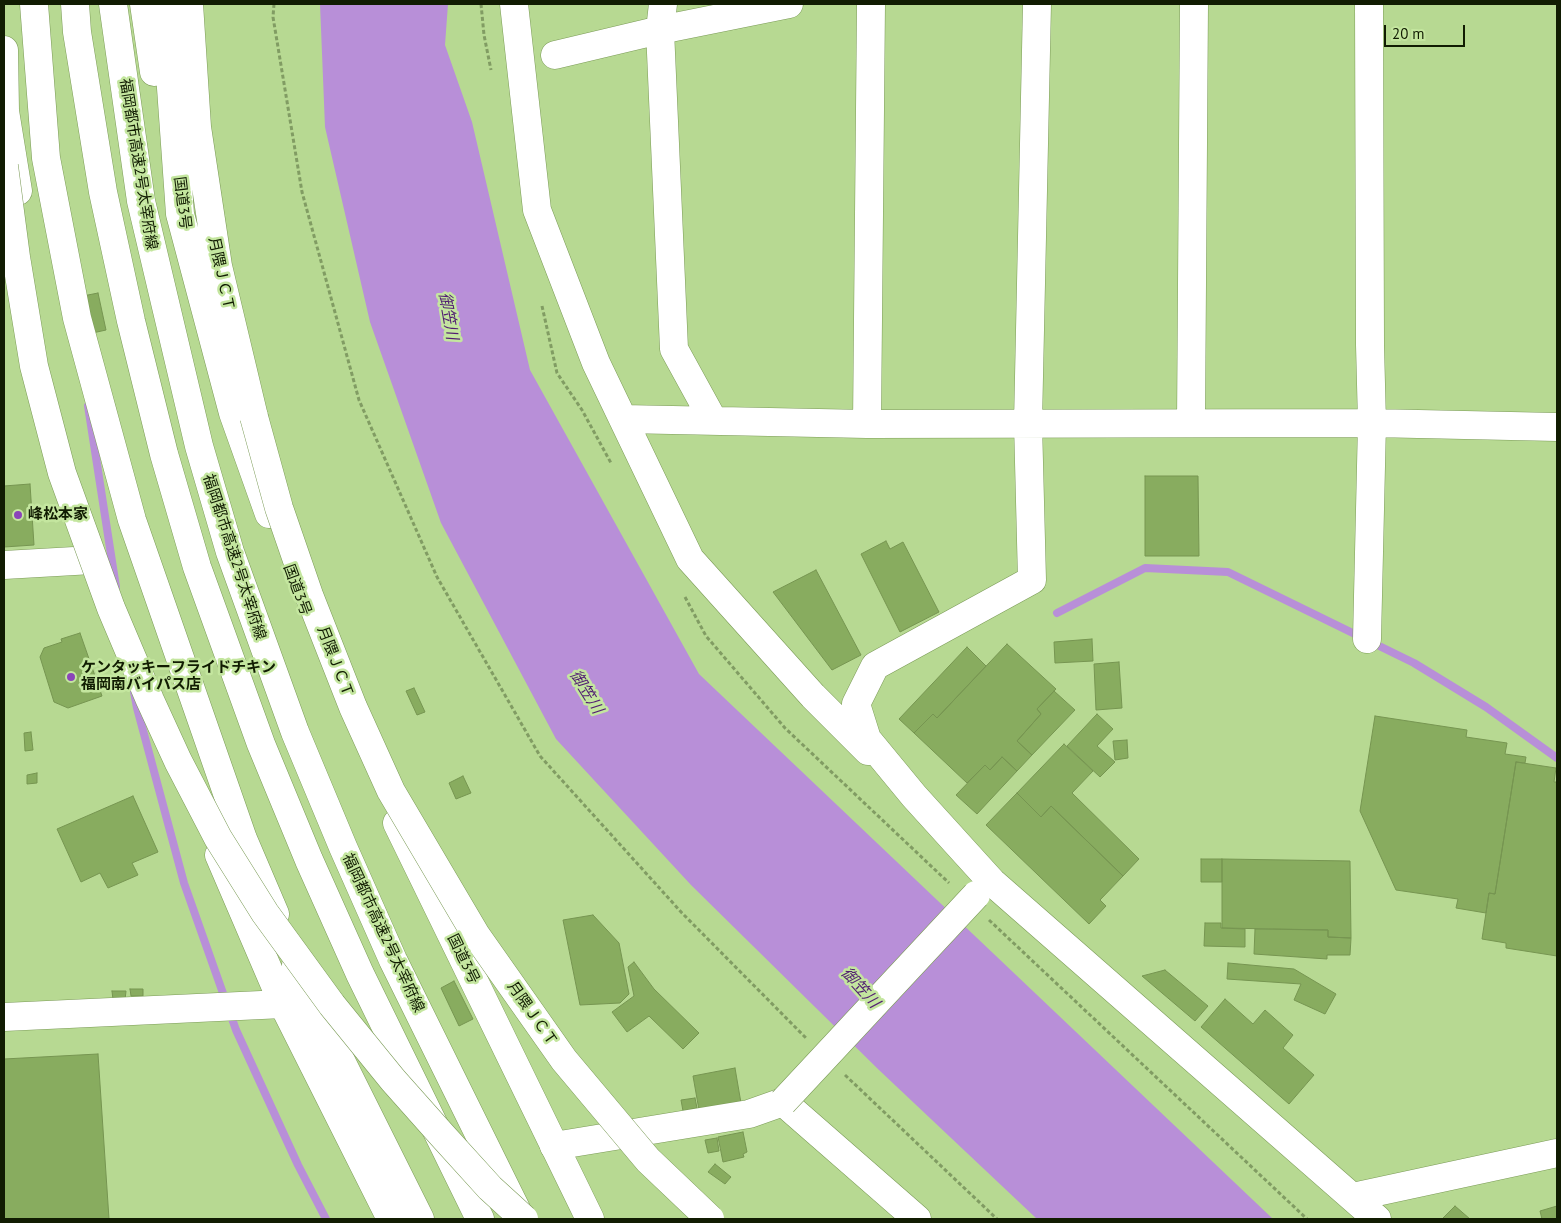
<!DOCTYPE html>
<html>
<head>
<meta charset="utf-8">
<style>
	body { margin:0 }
	#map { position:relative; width:1561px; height:1223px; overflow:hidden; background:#b7d992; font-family:"PT Sans",sans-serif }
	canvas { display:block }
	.frame { position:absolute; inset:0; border:5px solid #111c02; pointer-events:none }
	.scale { position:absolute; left:1384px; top:25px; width:81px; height:22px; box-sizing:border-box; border:2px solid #111c02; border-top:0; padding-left:6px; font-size:15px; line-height:18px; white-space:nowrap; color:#111c02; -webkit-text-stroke:4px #c4e69f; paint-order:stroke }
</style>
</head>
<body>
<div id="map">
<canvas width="1561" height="1223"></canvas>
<div class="frame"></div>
<div class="scale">20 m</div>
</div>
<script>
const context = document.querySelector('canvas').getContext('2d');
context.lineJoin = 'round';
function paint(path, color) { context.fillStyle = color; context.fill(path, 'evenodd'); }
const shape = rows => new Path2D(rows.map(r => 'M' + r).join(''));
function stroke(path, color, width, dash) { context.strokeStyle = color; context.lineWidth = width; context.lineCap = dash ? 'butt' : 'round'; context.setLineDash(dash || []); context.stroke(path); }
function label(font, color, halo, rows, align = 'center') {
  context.font = font + ' "PT Sans","Noto Sans JP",sans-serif'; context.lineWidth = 5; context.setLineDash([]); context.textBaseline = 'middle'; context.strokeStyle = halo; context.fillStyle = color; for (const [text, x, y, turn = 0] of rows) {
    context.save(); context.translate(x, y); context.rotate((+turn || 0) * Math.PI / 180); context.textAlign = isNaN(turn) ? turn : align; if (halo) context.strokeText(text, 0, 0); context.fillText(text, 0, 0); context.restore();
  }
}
paint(shape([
	[320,4,448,4,445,45,472,122,530,370,699,674,1273,1219,1037,1219,879,1070,691,885,556,739,441,523,370,322,325,127]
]), '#b88fd8');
stroke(shape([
	[88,406,116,587],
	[1057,613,1145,568,1228,572,1414,663,1486,707,1557,758],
	[134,692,137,708,184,883,236,1030,298,1165,326,1219]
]), '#b88fd8', 8);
const building = shape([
	[98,293,106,330,70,338,63,300,98,293],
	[1145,476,1198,476,1199,556,1145,556,1145,476],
	[30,484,34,545,4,547,4,486,30,484],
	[886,541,890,549,903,542,939,612,900,632,861,554,886,541],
	[816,570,861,655,832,670,773,592,816,570],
	[80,633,102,696,68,708,54,702,40,657,44,648,62,642,61,639,80,633],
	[1092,639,1093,661,1055,663,1054,642,1092,639],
	[1007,644,1056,689,1037,709,1041,714,1017,741,1032,755,1017,771,1002,757,990,770,985,765,967,783,914,733,933,714,937,718,1007,644],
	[967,647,986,666,937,718,933,714,914,733,899,719,967,647],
	[1119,662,1122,708,1096,710,1094,664,1119,662],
	[414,688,425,712,417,715,406,691,414,688],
	[1054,691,1075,710,1032,755,1017,741,1041,714,1037,709,1054,691],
	[1097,714,1113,729,1097,746,1115,762,1100,777,1067,746,1097,714],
	[1375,716,1467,730,1466,737,1507,743,1505,754,1526,757,1525,763,1516,762,1495,894,1489,893,1486,913,1456,908,1458,899,1396,890,1360,811,1375,716],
	[31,732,33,750,25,751,24,733,31,732],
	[1127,740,1128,758,1115,760,1113,741,1127,740],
	[1064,744,1093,771,1072,793,1139,859,1123,876,1051,806,1041,817,1017,793,1064,744],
	[1002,757,1017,771,977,814,956,795,985,765,990,770,1002,757],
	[1516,762,1556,768,1554,782,1557,782,1557,956,1506,948,1506,943,1482,939,1489,893,1495,894,1516,762],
	[37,773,37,783,27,784,27,775,37,773],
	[463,776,471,793,456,799,449,783,463,776],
	[1017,793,1041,817,1051,806,1123,876,1100,900,1106,906,1089,924,986,825,1017,793],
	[133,796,158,852,132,863,138,875,108,888,100,873,81,882,57,829,133,796],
	[1201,859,1222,859,1222,882,1201,882,1201,859],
	[1222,859,1350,861,1351,938,1328,937,1328,930,1222,928,1222,859],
	[593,915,619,943,629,994,620,1003,580,1005,563,920,593,915],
	[1205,923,1221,923,1221,928,1245,929,1245,947,1204,946,1205,923],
	[1255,929,1328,930,1328,937,1351,938,1350,955,1327,955,1327,959,1254,954,1255,929],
	[634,962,654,989,699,1033,683,1049,649,1016,627,1032,612,1012,634,996,628,967,634,962],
	[1228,963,1294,969,1336,994,1325,1014,1294,1000,1301,984,1227,979,1228,963],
	[1165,970,1208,1006,1195,1021,1142,976,1165,970],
	[454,981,473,1019,459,1026,441,988,454,981],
	[130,989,143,989,143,996,131,996,130,989],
	[112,991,126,991,125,1000,113,1000,112,991],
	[1225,999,1253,1024,1265,1010,1293,1035,1283,1048,1314,1075,1289,1104,1201,1027,1225,999],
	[98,1054,109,1219,4,1219,4,1059,98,1054],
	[735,1068,741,1103,699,1110,693,1076,735,1068],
	[695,1098,697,1108,683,1111,681,1100,695,1098],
	[743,1132,747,1152,743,1154,744,1157,723,1162,718,1137,743,1132],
	[717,1138,719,1151,708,1153,705,1140,717,1138],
	[715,1164,731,1177,725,1184,708,1172,715,1164],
	[1455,1206,1470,1219,1442,1219,1455,1206],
	[1557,1206,1557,1219,1542,1219,1540,1211,1557,1206]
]);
paint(building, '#88ac5f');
stroke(building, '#769551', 1);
const minor = shape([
	[514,4,537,210,596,363,690,559,813,696,868,751],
	[1037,4,1028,423,1032,580,875,666,856,704,867,739,914,796,992,882,1377,1219],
	[555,55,660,30,663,4],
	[623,419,867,424,1372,423,1557,427],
	[713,420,674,349,660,30,789,4],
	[1191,423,1194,4],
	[867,424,871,4],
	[4,565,92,560],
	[1367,639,1372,423,1370,345,1369,4],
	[4,1017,283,1004],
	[554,1146,749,1114,783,1102,917,1219],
	[1353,1197,1557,1153]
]);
const highway = shape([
	[34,4,46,158,77,318,132,520,243,839,275,914],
	[75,4,77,32,103,192,131,321,164,454,197,567,261,744,309,860,360,974,480,1219],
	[113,4,141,201,199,446,230,552,295,732,343,847,393,960,517,1211],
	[144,4,154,72],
	[165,4,180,214,233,413,269,514],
	[189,4,197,127,218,266,254,417],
	[4,50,5,111,18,191],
	[397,823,590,1219],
	[219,855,283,1004,391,1219],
	[296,965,309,997,420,1219]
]);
stroke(minor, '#7b9b57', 29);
stroke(highway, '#7b9b57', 29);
stroke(shape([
	[274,4,273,17,302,192,359,400,437,577,540,756,682,913,806,1038],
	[481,4,484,35,491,70],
	[542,306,557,373,582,410,611,463],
	[685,597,706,636,785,728,949,883],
	[989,920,1307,1219],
	[845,1075,997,1219]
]), '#819c63', 3, [4, 2.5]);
stroke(minor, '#fff', 28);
stroke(highway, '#fff', 28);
const minorBridge = shape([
	[783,1102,976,895]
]);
const highwayBridge = shape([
	[4,166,16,257,34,366,62,473,111,608,150,700,178,761,218,838,265,913,332,1005,393,1080,441,1134,490,1188,524,1219],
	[254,417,279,508,309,595,353,707,391,791,476,935,564,1060,648,1160,710,1219]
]);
stroke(minorBridge, '#7b9b57', 29, []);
stroke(highwayBridge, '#7b9b57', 29, []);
stroke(minorBridge, '#fff', 28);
stroke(highwayBridge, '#fff', 28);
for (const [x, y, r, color] of [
	[18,515,5,"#8b45b9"],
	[71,677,5,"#8b45b9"]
]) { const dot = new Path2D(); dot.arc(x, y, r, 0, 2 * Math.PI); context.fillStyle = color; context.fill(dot); stroke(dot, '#c4e69f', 2); }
label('15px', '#111c02', '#c4e69f', [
	["福岡都市高速2号太宰府線",138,164,81],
	["国道3号",182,203,83],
	["月隈ＪＣＴ",221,274,78],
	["福岡都市高速2号太宰府線",234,557,72],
	["国道3号",297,590,70],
	["月隈ＪＣＴ",335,662,69],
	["福岡都市高速2号太宰府線",383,933,65],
	["国道3号",463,959,64],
	["月隈ＪＣＴ",532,1014,55]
]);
label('bold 15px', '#111c02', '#c4e69f', [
	["峰松本家",28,515],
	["ケンタッキーフライドチキン",81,668],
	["福岡南バイパス店",81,685]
], 'left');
label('italic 16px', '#511d72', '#c4e69f', [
	["御笠川",448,316,80],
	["御笠川",586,692,58],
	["御笠川",860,988,48]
]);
</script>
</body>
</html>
